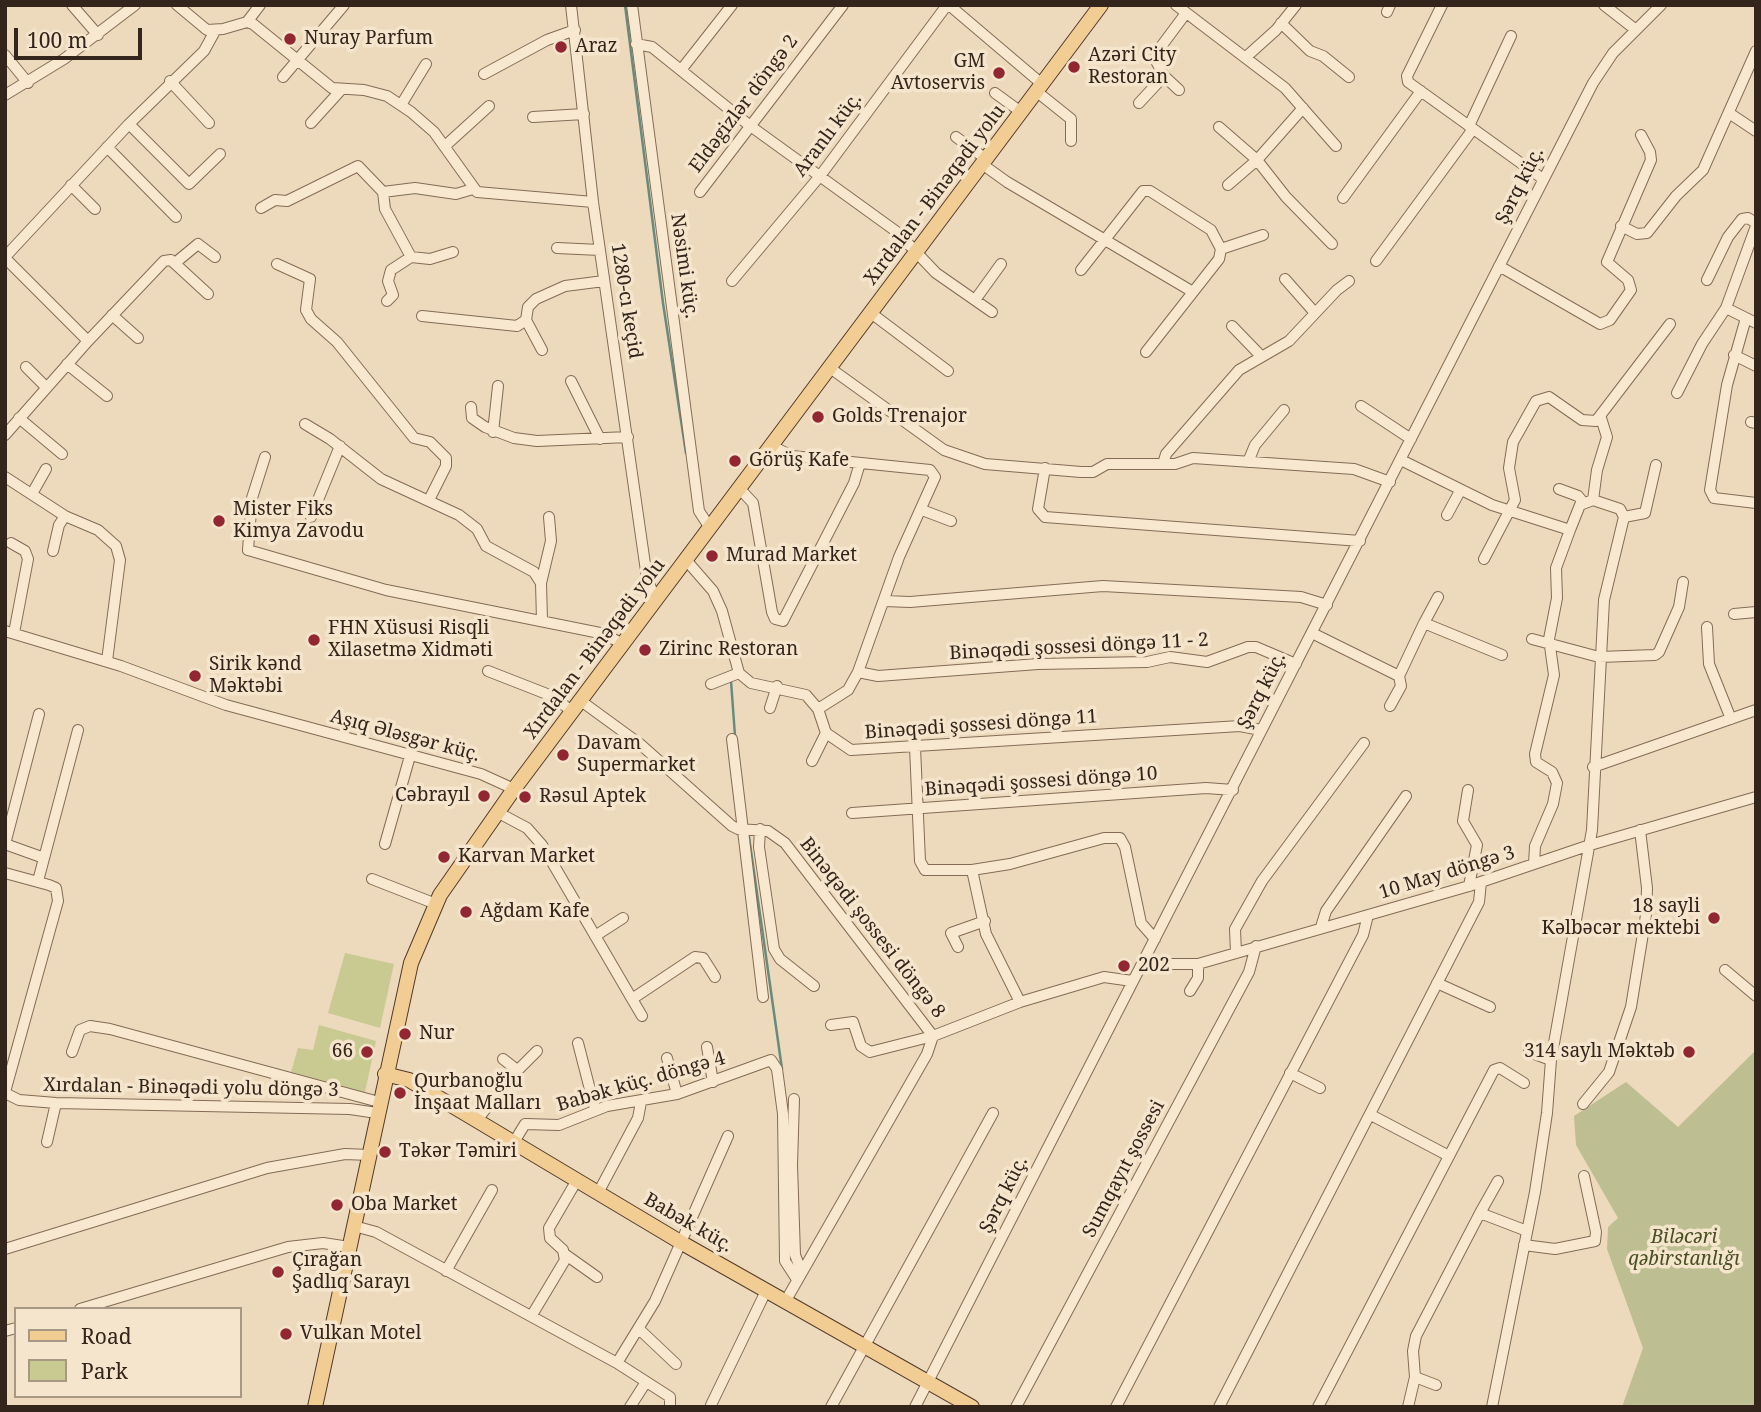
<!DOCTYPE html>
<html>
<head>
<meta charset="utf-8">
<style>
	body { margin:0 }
	#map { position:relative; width:1761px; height:1412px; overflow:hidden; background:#eddabc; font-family:"Noto Serif",serif }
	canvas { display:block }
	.frame { position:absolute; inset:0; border:7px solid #33251b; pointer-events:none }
	.legend { position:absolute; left:14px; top:1307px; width:228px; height:91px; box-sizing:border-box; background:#f4e5cc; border:2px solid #a79885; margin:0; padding:9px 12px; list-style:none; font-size:21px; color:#33251b }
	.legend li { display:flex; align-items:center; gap:14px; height:35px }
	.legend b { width:35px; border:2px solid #a79885 }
	.scale { position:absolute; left:14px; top:28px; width:128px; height:32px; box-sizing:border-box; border:4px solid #33251b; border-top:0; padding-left:9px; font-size:21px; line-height:24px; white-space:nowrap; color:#33251b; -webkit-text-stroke:5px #f4e5cc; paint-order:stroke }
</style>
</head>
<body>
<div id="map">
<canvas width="1761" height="1412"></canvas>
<div class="frame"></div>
<ul class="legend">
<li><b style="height:9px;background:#f1cc93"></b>Road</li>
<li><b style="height:19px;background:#c8ca91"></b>Park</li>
</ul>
<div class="scale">100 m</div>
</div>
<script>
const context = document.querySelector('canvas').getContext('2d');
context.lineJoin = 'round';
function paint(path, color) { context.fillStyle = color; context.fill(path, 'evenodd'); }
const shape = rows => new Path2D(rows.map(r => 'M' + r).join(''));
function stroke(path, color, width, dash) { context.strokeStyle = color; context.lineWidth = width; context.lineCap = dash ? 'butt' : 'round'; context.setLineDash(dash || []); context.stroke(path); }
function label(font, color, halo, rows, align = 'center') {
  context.font = font + ' "Noto Serif",serif'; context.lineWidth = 7; context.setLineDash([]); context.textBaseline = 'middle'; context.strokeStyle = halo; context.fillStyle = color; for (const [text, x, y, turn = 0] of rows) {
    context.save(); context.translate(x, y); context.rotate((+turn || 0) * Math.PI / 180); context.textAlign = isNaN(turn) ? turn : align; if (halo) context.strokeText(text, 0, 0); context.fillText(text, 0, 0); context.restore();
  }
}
paint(shape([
	[345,953,394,964,380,1028,328,1013],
	[319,1025,376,1041,365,1092,291,1072,298,1048,313,1050]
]), '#c8ca91');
paint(shape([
	[1756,1050,1756,1407,1622,1407,1643,1348,1607,1249,1608,1227,1618,1218,1576,1145,1574,1116,1626,1082,1678,1127]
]), '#bdbe91');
stroke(shape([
	[625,5,663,303,686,453],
	[731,681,735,736],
	[749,837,782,1069]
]), '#688b7f', 2.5);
const minor = shape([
	[72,5,98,35],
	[177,5,207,30,223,29,247,22,253,24,332,88,364,90,387,96,411,112,434,132,477,192,593,202],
	[571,5,593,202,647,578,656,601],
	[632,5,699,511,710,528],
	[949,5,1042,84],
	[1176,5,1285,88,1336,146],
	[1442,5,1407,76,1408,82,1543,179],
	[1604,5,1636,30],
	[1387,12,1390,5],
	[247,22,260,5],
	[1281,23,1310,51,1323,56,1349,77],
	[636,44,652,47,749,125,897,232,936,273,992,312],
	[5,55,28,83],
	[1246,57,1276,30,1296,5],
	[681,70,732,5],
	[484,74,547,40,575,30],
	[1164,76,1179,90],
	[283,77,344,5],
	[170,81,209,123],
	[1036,91,1071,119,1071,141],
	[995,93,1021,112],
	[5,95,64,59,135,5],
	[1139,103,1164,76,1156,61,1157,52,1186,13],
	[401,105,426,64],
	[1729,113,1756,131],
	[533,117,584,114],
	[311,123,340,91],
	[129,124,189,184,220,154],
	[1469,126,1511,36],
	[1219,127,1257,160,1286,197,1332,244],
	[956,137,986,159],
	[445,146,489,106],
	[107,147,176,217],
	[982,164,1007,182,1193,292],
	[71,185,95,209],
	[1228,185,1257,160,1303,108],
	[383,192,385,209,411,257],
	[700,192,843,5],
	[1343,198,1421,91],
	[261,208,275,200,287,201,358,166,383,192,415,188,456,194,473,189],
	[1621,226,1637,234,1647,233,1676,196,1703,170,1756,51],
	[1756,226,1726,308,1756,323],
	[557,248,600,250],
	[1221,249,1263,235],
	[5,257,129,124,204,51,215,31],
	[5,258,88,341],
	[1376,261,1473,129],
	[175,263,198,244,215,257],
	[277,264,310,279,306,310,311,319,337,342,414,438,430,442,446,458,446,466,429,500],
	[1499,266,1600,324,1610,320,1631,290,1628,280,1607,262,1651,160,1650,152,1641,135],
	[1081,270,1143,191,1150,191,1211,230,1221,249,1219,259,1146,352],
	[1285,279,1315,313],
	[1707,280,1728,237,1742,219,1748,218,1756,223],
	[732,281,820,176,947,5],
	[975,300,1001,264],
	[387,301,393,295,388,281,391,270,411,257,430,259,453,252],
	[871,313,948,371],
	[112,315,138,338],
	[422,316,517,326,526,320,528,307,536,299,565,286,604,281],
	[1746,318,1727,385,1710,490,1714,498,1756,503],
	[526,320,542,350],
	[1232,326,1260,355],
	[1734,355,1756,366],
	[67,364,107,396],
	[26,367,46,387],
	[830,368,944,450,985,464,1081,472,1093,472,1107,464,1175,464,1193,458,1354,469,1390,482],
	[571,381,600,439],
	[1677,393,1702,344,1726,308],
	[1361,406,1411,439],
	[471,407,472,418,485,427,514,438,537,441,628,437],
	[19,418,62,454],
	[1751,422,1756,423],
	[305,424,330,439,381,479,459,515,477,529,486,546,534,572,541,583,542,620],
	[493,432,498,386],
	[5,435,88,341,164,261,171,260,208,294],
	[772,446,792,456,930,470,935,477,899,557,858,672,848,690,818,709],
	[265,457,252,498,248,550,386,590,600,633,624,644],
	[1401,460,1492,505,1570,530,1556,568,1557,598,1549,639,1554,675,1535,754,1536,762,1552,772,1557,783,1553,804,1535,846,1534,864],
	[1248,462,1255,445,1284,410],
	[1163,464,1166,454,1239,370,1289,341,1337,290,1349,281],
	[1045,468,1038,509,1045,517,1360,541],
	[5,477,65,516,98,530,116,546,120,560,107,661],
	[740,489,753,503,772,612,775,619,783,621,854,483,860,463],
	[1559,489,1578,496,1583,502],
	[33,492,46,469],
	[922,510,951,521],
	[1447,515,1460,491],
	[311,517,340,446],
	[1624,517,1645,513,1656,465],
	[1570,530,1580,505,1593,500],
	[11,543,25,551,28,559,14,633],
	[53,551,59,525,65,516],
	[1484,559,1515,500,1509,468,1513,442,1536,401,1549,397,1582,420,1596,421,1670,324],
	[686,560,713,591,722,611,739,673,751,683,806,695,818,709,826,733,851,750,1240,726,1261,730],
	[541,583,551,541,549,517],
	[885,601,910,602,1103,586,1301,597,1327,605],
	[1734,614,1756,612],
	[1424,623,1438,597],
	[1707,627,1709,664,1731,719],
	[5,631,121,666,226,705,481,774,514,789],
	[1312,633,1399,676,1424,623,1502,655],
	[1532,639,1599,657,1655,655,1659,652,1679,607,1683,582],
	[488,671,552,696,573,712],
	[858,672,878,676,1038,664,1147,662,1170,657,1207,662,1248,647,1256,647,1296,664],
	[711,684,739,673],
	[581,701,640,744,732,826,738,829,768,831,785,843,933,1036,1020,1002,1104,977,1132,981],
	[1390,706,1401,686,1399,676],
	[770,708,777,686],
	[732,739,763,997],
	[915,747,920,861,925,870,972,870,1010,864,1104,838,1120,838,1125,847,1141,923,1155,939],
	[812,761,826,733],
	[1593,767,1756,710],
	[1468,790,1463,821,1477,845,1469,886],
	[497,812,527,828,542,845,632,999,695,957,703,958,715,977],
	[852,813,1206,788,1233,790],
	[760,829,759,847,774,949,780,959,814,986],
	[5,844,39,714],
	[5,844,44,858],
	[385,844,410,756],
	[972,870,986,934,1020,1002],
	[5,873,49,885,56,888,58,901,5,1092],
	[372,879,436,904],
	[38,881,78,730],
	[1321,927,1326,911,1406,796],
	[595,936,623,918],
	[958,947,951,933,985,921],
	[1236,953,1235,929,1262,881,1364,743],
	[1145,958,1167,964,1198,964,1469,886,1590,845,1756,797],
	[1725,970,1756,996],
	[1437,983,1490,1007],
	[1190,991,1198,978,1198,964],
	[632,999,642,1016],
	[578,1043,595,1109],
	[707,1047,713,1082],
	[72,1052,80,1030,90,1026,110,1029,379,1102],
	[1529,1052,1551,1060],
	[667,1058,677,1094],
	[503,1059,517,1070],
	[1290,1073,1320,1088],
	[5,1093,19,1100,56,1103,350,1109,377,1113],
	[794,1099,792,1165,795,1255,801,1270],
	[1583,1104,1609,1072,1631,1007,1646,915,1647,888,1640,830],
	[1371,1115,1449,1156],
	[477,1120,510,1078,537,1051],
	[47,1142,56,1103],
	[514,1142,525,1124,559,1125,607,1106,677,1094,771,1060,777,1069,783,1114,785,1261,796,1278],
	[598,1193,638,1118,641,1102],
	[1480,1213,1498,1181],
	[354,1226,376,1232,617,1363,670,1397,670,1407],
	[1524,1245,1555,1249,1595,1241,1596,1232,1584,1176],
	[5,1249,267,1168,345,1154,369,1155],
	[566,1255,597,1277],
	[446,1271,492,1190],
	[785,1302,927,1054,933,1036,870,1052,861,1046,853,1022,831,1025],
	[80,1309,288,1247,323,1243,349,1247],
	[532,1315,565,1260,563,1250,550,1238,549,1228,577,1180],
	[639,1329,676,1364],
	[5,1331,16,1328],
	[617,1363,655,1301,728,1136],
	[1415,1377,1436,1385],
	[711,1405,766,1291],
	[630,1407,646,1382],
	[831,1407,993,1113],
	[915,1407,1593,83,1613,53,1661,5],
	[1016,1407,1249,972,1256,946],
	[1116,1407,1363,935,1368,915],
	[1219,1407,1479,902,1481,882],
	[1318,1407,1494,1070,1500,1068,1524,1083],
	[1408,1407,1415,1377,1413,1351,1416,1336,1480,1213,1527,1231],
	[1492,1407,1535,1192,1547,1113,1551,1060,1592,830,1604,600,1624,517,1620,509,1593,500,1597,470,1607,437,1601,418]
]);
const major = shape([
	[385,1074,409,1080,682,1243,972,1407],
	[315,1407,411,963,440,895,514,789,1101,5]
]);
stroke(minor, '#846b56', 12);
stroke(major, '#513a2b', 16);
stroke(minor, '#f8e8cf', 10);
stroke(major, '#f1cc93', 14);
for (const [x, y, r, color] of [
	[290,39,7,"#922731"],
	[561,47,7,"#922731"],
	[1074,67,7,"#922731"],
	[999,73,7,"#922731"],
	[818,417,7,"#922731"],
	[735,461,7,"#922731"],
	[219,521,7,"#922731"],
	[712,556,7,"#922731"],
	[314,640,7,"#922731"],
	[645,650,7,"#922731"],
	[195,676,7,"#922731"],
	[563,755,7,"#922731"],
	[484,796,7,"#922731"],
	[525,797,7,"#922731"],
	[444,857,7,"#922731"],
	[466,912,7,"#922731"],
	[1714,918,7,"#922731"],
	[1124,966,7,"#922731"],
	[405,1034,7,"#922731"],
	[367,1052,7,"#922731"],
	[1689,1052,7,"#922731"],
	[400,1093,7,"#922731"],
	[385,1152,7,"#922731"],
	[337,1205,7,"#922731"],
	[278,1272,7,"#922731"],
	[286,1334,7,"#922731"]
]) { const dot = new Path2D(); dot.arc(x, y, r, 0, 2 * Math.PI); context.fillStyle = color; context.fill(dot); stroke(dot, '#f4e5cc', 2.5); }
label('19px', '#33251b', '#f4e5cc', [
	["Nuray Parfum",304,39],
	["Araz",575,47],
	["Azəri City",1088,56],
	["Restoran",1088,78],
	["GM",985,62,"right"],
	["Avtoservis",985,84,"right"],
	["Golds Trenajor",832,417],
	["Görüş Kafe",749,461],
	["Mister Fiks",233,510],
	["Kimya Zavodu",233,532],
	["Murad Market",726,556],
	["FHN Xüsusi Risqli",328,629],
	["Xilasetmə Xidməti",328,651],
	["Zirinc Restoran",659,650],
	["Sirik kənd",209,665],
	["Məktəbi",209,687],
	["Davam",577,744],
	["Supermarket",577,766],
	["Cəbrayıl",470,796,"right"],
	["Rəsul Aptek",539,797],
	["Karvan Market",458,857],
	["18 sayli",1700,907,"right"],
	["Kəlbəcər mektebi",1700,929,"right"],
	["Ağdam Kafe",480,912],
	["202",1138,966],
	["Nur",419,1034],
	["66",353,1052,"right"],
	["314 saylı Məktəb",1675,1052,"right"],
	["Qurbanoğlu",414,1082],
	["İnşaat Malları",414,1104],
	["Təkər Təmiri",399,1152],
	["Oba Market",351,1205],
	["Çırağan",292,1261],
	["Şadlıq Sarayı",292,1283],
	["Vulkan Motel",300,1334]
], 'left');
label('19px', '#33251b', '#f4e5cc', [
	["Eldəgizlər döngə 2",744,104,-53],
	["Aranlı küç.",828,135,-53],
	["Şərq küç.",1520,186,-63],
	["Xırdalan - Binəqədi yolu",935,195,-53],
	["Nəsimi küç.",684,266,82],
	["1280-cı keçid",626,301,81],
	["Binəqədi şossesi döngə 11 - 2",1079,647,-3],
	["Xırdalan - Binəqədi yolu",595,649,-53],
	["Şərq küç.",1262,691,-63],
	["Binəqədi şossesi döngə 11",981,725,-4],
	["Aşıq Ələsgər küç.",405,736,15],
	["Binəqədi şossesi döngə 10",1041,782,-4],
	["10 May döngə 3",1447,873,-17],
	["Binəqədi şossesi döngə 8",872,928,52],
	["Babək küç. döngə 4",641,1082,-16],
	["Xırdalan - Binəqədi yolu döngə 3",191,1088,1],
	["Sumqayıt şossesi",1124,1169,-62],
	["Şərq küç.",1004,1195,-63],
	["Babək küç.",688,1223,30]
]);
label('italic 19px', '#484f22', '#f4e5cc', [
	["Biləcəri",1684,1238],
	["qəbirstanlığı",1684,1260]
]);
</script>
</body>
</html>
